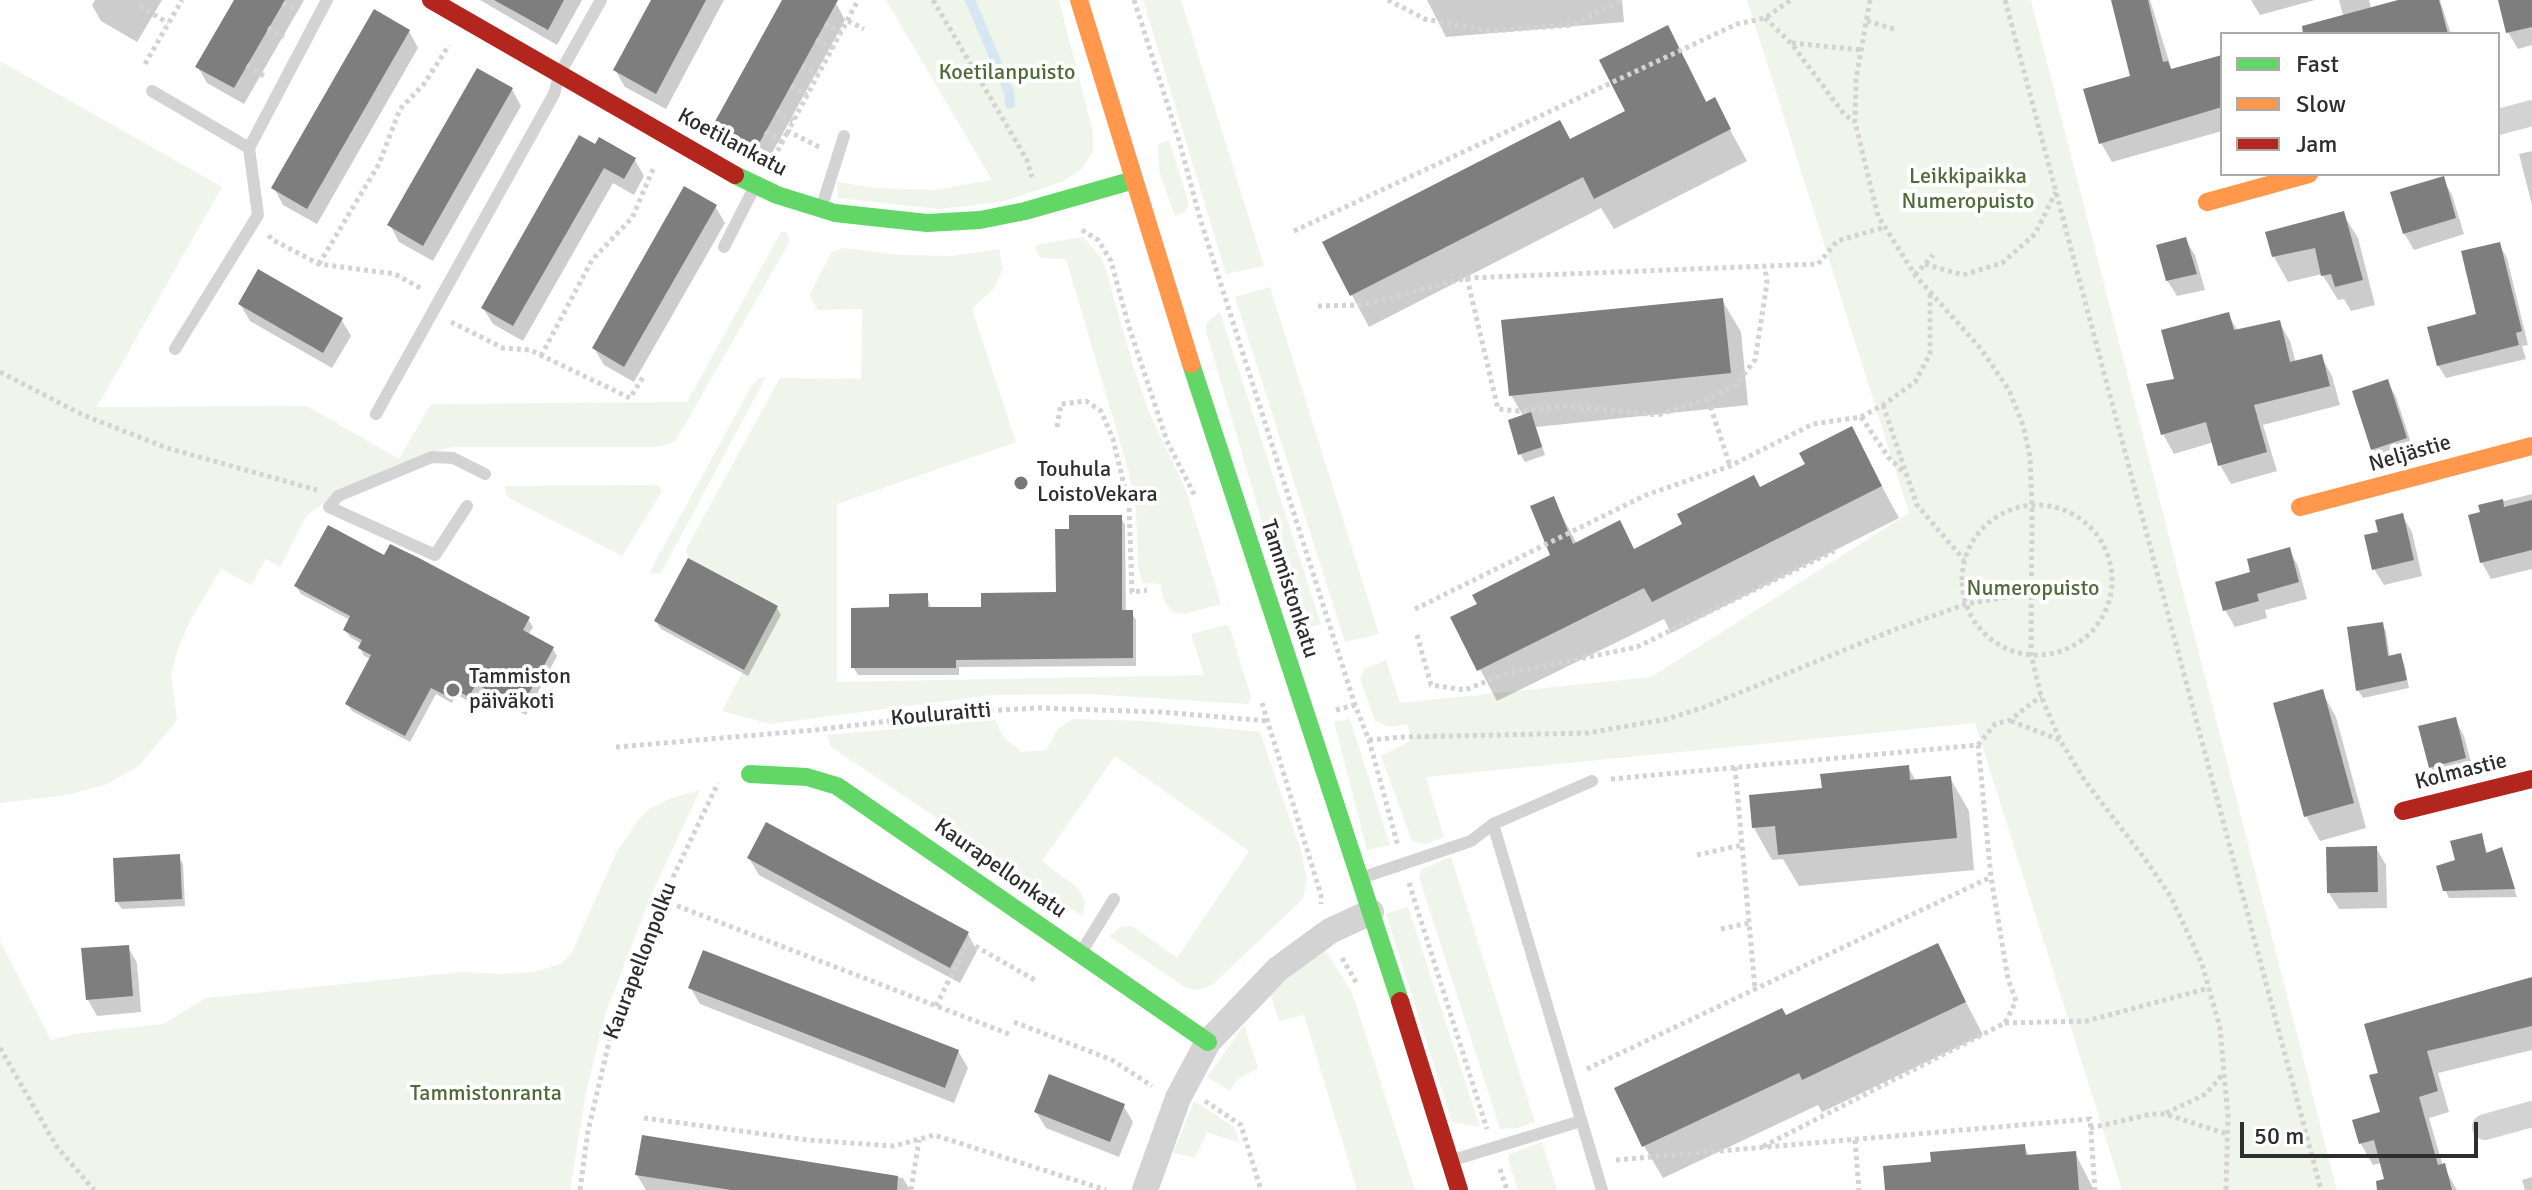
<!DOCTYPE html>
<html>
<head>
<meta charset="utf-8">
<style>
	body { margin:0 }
	#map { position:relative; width:2532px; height:1190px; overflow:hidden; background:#fff; font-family:Signika,sans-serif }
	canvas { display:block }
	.legend { position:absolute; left:2220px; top:32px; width:280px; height:144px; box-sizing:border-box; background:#fff; border:2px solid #ababab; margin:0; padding:10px 14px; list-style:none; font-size:24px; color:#2e2e2e }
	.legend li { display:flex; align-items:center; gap:16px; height:40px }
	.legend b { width:40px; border:2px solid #ababab }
	.scale { position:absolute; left:2240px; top:1122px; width:238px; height:36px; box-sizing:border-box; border:4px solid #2e2e2e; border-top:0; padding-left:10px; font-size:24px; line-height:28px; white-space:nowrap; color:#2e2e2e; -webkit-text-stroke:6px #fff; paint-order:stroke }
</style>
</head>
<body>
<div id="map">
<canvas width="2532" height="1190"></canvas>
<ul class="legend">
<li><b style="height:10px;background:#63d668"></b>Fast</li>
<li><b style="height:10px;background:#ff974d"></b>Slow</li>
<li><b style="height:10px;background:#b3261e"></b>Jam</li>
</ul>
<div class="scale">50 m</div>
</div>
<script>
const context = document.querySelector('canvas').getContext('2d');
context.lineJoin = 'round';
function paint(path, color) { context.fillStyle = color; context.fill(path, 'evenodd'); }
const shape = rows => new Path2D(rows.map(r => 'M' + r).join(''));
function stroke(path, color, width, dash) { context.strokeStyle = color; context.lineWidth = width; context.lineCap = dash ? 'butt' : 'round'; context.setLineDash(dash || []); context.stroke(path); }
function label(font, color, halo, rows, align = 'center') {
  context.font = font + ' Signika,sans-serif'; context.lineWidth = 8; context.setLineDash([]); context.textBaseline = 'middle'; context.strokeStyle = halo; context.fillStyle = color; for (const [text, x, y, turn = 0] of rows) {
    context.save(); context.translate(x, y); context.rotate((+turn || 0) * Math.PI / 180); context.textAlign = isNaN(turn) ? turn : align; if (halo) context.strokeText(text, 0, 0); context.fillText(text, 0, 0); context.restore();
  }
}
paint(shape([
	[886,0,1059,0,1093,132,1093,152,1082,169,1064,181,1002,202,939,209,838,198,837,182,875,188,934,190,992,180],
	[1143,0,1181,0,1264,266,1226,274],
	[1747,0,2031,0,2337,1190,2122,1190,1975,723,1426,777,1444,837,1426,844,1412,841,1381,756,1412,740,1407,724,1390,727,1375,721,1360,679,1364,669,1386,660,1400,703,1651,677,1909,513],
	[0,61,222,187,97,407,307,406,399,459,431,404,687,402,781,232,787,232,790,241,675,442,657,447,453,447,429,453,392,467,344,489,307,515,280,567,266,559,251,585,221,569,190,621,178,649,171,674,177,720,140,765,105,785,67,795,0,803],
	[1169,140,1189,204,1185,212,1175,216,1159,171,1158,144],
	[1083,237,1103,260,1133,366,1149,412,1187,493,1221,604,1185,614,1173,612,1165,603,1160,584,1142,583,1138,566,1136,510,1128,469,1066,259,1041,258,1036,252,1035,245],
	[843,248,902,255,953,256,999,249,1003,269,994,288,972,309,1016,442,837,504,837,682,1204,675,1191,634,1226,625,1230,628,1251,697,1248,704,1089,694,992,695,770,724,722,711,778,606,688,558,686,549,780,378,861,379,862,309,818,310,809,295,832,252],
	[1270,287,1379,634,1345,642,1235,297],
	[1220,312,1321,624,1302,630,1263,525,1205,328,1209,320],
	[766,377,661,573,649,573,752,385,760,378],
	[658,485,662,491,622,556,509,498,505,492,505,486],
	[1073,719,1144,721,1260,732,1302,854,1307,880,1303,899,1212,985,1199,990,1186,988,1109,936,1121,927,1132,926,1177,958,1249,851,1115,756,1042,861,1079,889,1085,902,1083,916,831,747,827,735,995,720,1004,738,1022,752,1046,750,1058,729],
	[1350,719,1390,845,1367,850,1334,722],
	[700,790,652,893,605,1015,586,1093,570,1190,0,1190,0,941,51,1040,74,1034,163,1024,206,998,462,972,497,974,534,972,561,964,572,952,617,851,640,818,649,809,672,798],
	[1451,857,1535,1122,1517,1128,1500,1129,1419,877,1422,869],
	[1408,907,1480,1127,1452,1122,1386,914],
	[1326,951,1352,992,1415,1190,1357,1190,1304,1015,1279,1021,1270,994,1315,955],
	[1244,1025,1258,1068,1238,1079,1230,1091,1207,1077],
	[1194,1101,1234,1127,1240,1143,1207,1132,1195,1158,1173,1153],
	[1542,1142,1557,1190,1518,1190,1508,1160,1509,1154]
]), '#f0f5eb');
paint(shape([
	[95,0,162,0,137,42,101,21,92,5],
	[236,0,304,0,244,104,207,83,198,67],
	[480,0,582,0,557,45],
	[653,0,724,0,666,109,625,87,615,70],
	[784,0,829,0,836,3,845,20,766,164,725,141,715,125],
	[1427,0,1622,0,1624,22,1446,37],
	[2113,0,2150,0,2172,71,2222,57,2222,131,2112,162,2101,143,2132,78],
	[2251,0,2315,0,2260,15],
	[2339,0,2369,0,2371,9,2406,0,2440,0,2451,34,2348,34],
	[2500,0,2532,0,2532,45,2518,49,2508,32],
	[409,31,418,48,317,224,283,205,274,188],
	[1685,59,1707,103,1714,100,1747,161,1614,229,1601,208,1369,327,1324,243,1570,141,1627,112],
	[512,89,521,106,433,261,399,242,390,225],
	[596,147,635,160,644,176,634,195,613,183,523,341,493,324,483,308],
	[2532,151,2532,205,2519,154],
	[2443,179,2452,195,2464,234,2414,250,2404,233],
	[715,206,725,223,634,382,604,365,594,348],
	[2343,214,2358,238,2375,305,2351,311,2344,299,2338,300,2322,274,2288,282,2274,257,2267,234],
	[2185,239,2195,255,2205,290,2177,296,2167,280],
	[2499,244,2507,258,2528,345,2522,346,2526,359,2446,378,2438,365,2479,315],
	[1722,300,1741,332,1748,405,1536,427,1545,455,1525,462,1520,454,1524,417,1511,395],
	[240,304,341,319,351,336,332,368,250,321],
	[2228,315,2238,331,2279,322,2290,341,2296,363,2321,356,2332,376,2340,405,2263,425,2277,471,2231,484,2220,465,2214,442,2174,454,2163,434,2149,386,2176,380],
	[2387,381,2396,397,2415,455,2383,465,2373,449],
	[1851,429,1899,518,1671,633,1664,619,1497,701,1453,618,1479,605,1553,556,1553,499,1577,544,1635,550,1808,465],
	[2532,494,2532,569,2491,579,2482,563,2470,517,2482,513,2480,507],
	[2402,515,2412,532,2422,576,2384,585,2374,569],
	[1121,517,1125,525,1126,612,1131,612,1136,620,1136,666,959,667,959,675,858,675,853,667,891,609,927,595,931,609,983,609,1058,594,1071,531],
	[2289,549,2298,566,2307,599,2265,610,2267,618,2235,627,2225,610,2253,574],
	[385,558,528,619,533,627,528,635,553,649,557,656,526,715,480,691,473,704,456,694,452,703,436,694,410,742,352,711,347,704,371,659,364,656,360,648,362,644,350,637,345,630,350,620,301,594,296,586],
	[777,608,781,615,748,676,661,629,656,621],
	[2382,624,2386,631,2390,658,2400,656,2404,663,2409,688,2363,698,2358,690],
	[2322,692,2336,717,2366,828,2320,841,2306,816],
	[2455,719,2464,736,2474,774,2440,783,2431,767],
	[1908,767,1916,781,1950,778,1969,811,1974,870,1799,886,1783,859,1772,860,1754,828,1824,790],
	[2481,836,2488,854,2501,849,2517,897,2449,898,2445,890,2458,861],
	[2376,848,2386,865,2387,908,2339,909,2329,893],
	[178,856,183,864,185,906,122,909,117,902],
	[749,858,968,934,977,951,960,983,759,875],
	[1937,946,1983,1035,1822,1112,1818,1105,1663,1178,1644,1146,1786,1018],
	[128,947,137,963,141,1012,97,1016,88,1000],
	[2532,979,2532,1050,2438,1073,2449,1112,2429,1118,2443,1166,2457,1190,2389,1190,2382,1163,2373,1165,2361,1144,2355,1121,2383,1113,2380,1074],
	[690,987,958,1051,968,1068,954,1103,700,1004],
	[1123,1105,1133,1122,1119,1157,1046,1128,1036,1112],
	[643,1137,903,1178,910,1190,646,1190,637,1175],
	[2024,1146,2030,1157,2075,1153,2094,1190,1887,1190,1933,1164],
	[2532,1177,2532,1190,2525,1190,2522,1180]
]), '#0003');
stroke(shape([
	[970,0,1009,92,1010,104]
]), '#d7e7f2', 10);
paint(shape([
	[234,0,285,0,234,88,195,67],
	[494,0,564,0,548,30],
	[651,0,706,0,656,94,613,70],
	[782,0,838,0,756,149,713,125],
	[2111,0,2148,0,2163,62,2168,61,2171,69,2222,55,2222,107,2099,144,2083,89,2130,76],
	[2398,0,2439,0,2448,34,2303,34,2302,26],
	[2498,0,2532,0,2532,27,2506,33],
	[374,9,410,30,307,209,271,188],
	[1668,25,1706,102,1715,97,1731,129,1594,199,1583,177,1350,296,1322,242,1560,120,1570,139,1625,111,1599,60],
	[477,68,513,88,423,246,387,225],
	[579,135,595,144,599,137,636,158,624,179,604,168,513,326,481,308],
	[2444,176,2456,218,2403,234,2390,192],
	[684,186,717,205,624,367,592,348],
	[2344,211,2363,280,2335,287,2331,274,2321,276,2315,248,2272,257,2265,232],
	[2186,237,2197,274,2166,281,2156,245],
	[2500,242,2522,331,2516,333,2519,345,2437,366,2427,327,2476,314,2461,251],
	[258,269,343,318,323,353,238,304],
	[1723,298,1731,373,1509,396,1501,320],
	[2229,312,2234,330,2280,320,2290,362,2322,354,2330,386,2254,405,2267,452,2218,466,2206,422,2161,435,2146,384,2174,379,2161,330],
	[2388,379,2407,438,2371,450,2352,391],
	[1531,412,1542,447,1518,455,1508,420],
	[1852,426,1882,486,1652,602,1644,588,1477,671,1450,617,1477,604,1472,595,1550,555,1530,506,1554,496,1573,544,1620,520,1634,549,1682,524,1677,514,1754,475,1760,487,1805,464,1799,453],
	[2503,499,2504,507,2532,500,2532,550,2480,563,2468,515,2480,512,2478,505],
	[2403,513,2414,560,2372,570,2364,535,2378,532,2375,520],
	[1069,515,1122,515,1122,610,1133,610,1133,658,956,660,956,668,851,668,851,608,889,607,889,594,928,593,928,607,981,607,981,593,1056,592,1055,529,1069,529],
	[328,525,384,555,390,544,419,558,530,617,523,630,554,647,521,708,476,684,469,697,452,688,447,696,431,688,405,736,345,704,371,655,358,648,362,640,343,630,350,616,294,586],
	[2290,547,2299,582,2257,594,2259,601,2223,611,2215,582,2250,572,2247,559],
	[688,558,778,606,744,670,654,621],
	[2383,622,2388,656,2401,653,2407,680,2356,691,2347,627],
	[2323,689,2354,803,2304,817,2273,703],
	[2456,717,2466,758,2429,768,2418,726],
	[1909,765,1910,780,1951,776,1957,838,1778,855,1775,826,1752,828,1749,795,1822,788,1820,774],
	[766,822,969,932,950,968,747,858],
	[2482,833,2486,853,2502,847,2515,889,2443,891,2436,866,2455,860,2450,841],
	[2377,846,2378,892,2327,893,2326,847],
	[180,854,182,899,115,902,113,858],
	[1938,943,1966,1002,1802,1080,1799,1073,1642,1147,1614,1088,1782,1008,1786,1015],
	[129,945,133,996,86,1000,81,948],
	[703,950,959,1050,945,1088,688,988],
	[2532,977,2532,1026,2427,1051,2438,1091,2419,1097,2438,1165,2445,1163,2452,1190,2377,1190,2376,1181,2384,1179,2374,1140,2359,1144,2352,1120,2380,1112,2369,1075,2378,1073,2364,1024],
	[1049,1074,1125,1104,1110,1142,1034,1112],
	[642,1135,898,1176,897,1190,731,1190,635,1175],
	[2025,1144,2026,1155,2076,1151,2079,1190,1885,1190,1883,1166,1931,1162,1930,1152]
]), '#7e7e7e');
stroke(shape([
	[933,0,1027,160,1032,177],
	[1134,0,1178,137,1201,222,1355,705,1369,740,1398,846],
	[1388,0,1425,19,1491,31,1573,25,1621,0],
	[1870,0,1856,79,1855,122,1878,216,1915,275,1981,349,2009,390,2023,425,2030,457,2032,507,2031,654,2041,696,2060,740,2085,781,2145,859,2171,897,2202,964,2220,1028,2228,1117,2226,1190],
	[2005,0,2321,1190],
	[283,3,298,11],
	[140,6,168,23],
	[1765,18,1791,43,1844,114,1855,122],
	[848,21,864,29],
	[1867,21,1897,30],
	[825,24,841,32],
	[268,28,284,37],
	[816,40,833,48],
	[1792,43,1861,50],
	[145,64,182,0],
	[247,65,264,76],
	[802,66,818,74],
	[791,86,807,95],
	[777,111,793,121],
	[765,132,782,142],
	[819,147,788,131,857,2,855,0],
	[774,158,788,131],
	[1082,230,1098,240,1111,261,1129,327,1167,441,1195,496],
	[1294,231,1737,24,1765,18,1791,0],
	[269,235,271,239,319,264,395,274,422,289],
	[319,264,379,164,400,109,424,84,449,45],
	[1925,264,1963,275,2002,263,2035,234,2056,192],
	[1915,275,1933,255],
	[1467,278,1498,409,1519,411,1563,406,1658,415,1708,399,1735,386,1755,360,1767,283,1765,267],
	[1318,306,1361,305,1467,278,1818,264,1837,241,1885,227],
	[451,322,503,348,530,350,630,398,643,377],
	[541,356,592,260,632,218,654,167],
	[0,372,83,415,167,448,317,490],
	[1708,399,1730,466],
	[1883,405,1917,505,1964,560],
	[1861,417,1889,458,1905,473],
	[1057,427,1061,404,1086,401,1101,411,1113,439,1129,506,1132,592,1147,590],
	'1962 580a75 75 0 1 1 150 0a75 75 0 1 1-150 0Z',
	[1415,609,1646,495,1730,466,1813,424,1861,417,1883,405,1915,382,1930,354,1930,292],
	[1417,635,1431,685,1465,690,1505,674,1637,647,1836,550],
	[1262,703,1321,895,1321,904],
	[1336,710,1355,705],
	[2011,721,2060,740],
	[1369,740,1403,737,1588,733,1667,719,1702,708,1896,629,1966,604,2030,593],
	[1978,745,1995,724,2010,720,2041,696],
	[616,747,815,730,963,712,1039,708,1161,712,1268,721],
	[1735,767,1755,989],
	[1611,779,1978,745,1991,877,2008,979,2016,1001,2005,1023,1760,1148],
	[1697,855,1742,845],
	[1409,883,1487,1129],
	[662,900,1009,1034],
	[1721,929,1749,923],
	[1342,958,1357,984],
	[936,1006,968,942,1035,980],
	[1014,1022,1112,1060,1152,1086],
	[2005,1023,2087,1021,2209,988],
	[0,1048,57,1147,94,1190],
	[1587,1069,1991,877],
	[1205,1101,1241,1125,1261,1190],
	[2166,1113,2206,1094,2224,1073],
	[644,1118,808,1140,894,1146,934,1135,1106,1190],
	[2090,1128,2152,1114,2165,1114,2227,1134],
	[1855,1140,1859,1190],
	[1616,1160,2090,1119,2095,1190],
	[1500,1169,1507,1190],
	[580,1190,588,1131,615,1017,662,900,718,783],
	[911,1190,919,1140]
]), '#d3d3d3', 5, [4, 4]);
stroke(shape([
	[152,91,249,148],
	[822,206,844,136],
	[724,247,754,188],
	[175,349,258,215,249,148,327,0],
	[376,414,554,94,560,73,601,0],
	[467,506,435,555,329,507,338,496,432,457,453,458,485,474],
	[1493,824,1602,1190],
	[1364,877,1471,841,1493,824,1592,781],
	[1082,951,1114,899],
	[1453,1160,1581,1121]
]), '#d3d3d3', 12);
stroke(shape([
	[2498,122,2532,113],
	[2485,1127,2532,1114],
	[1145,1190,1178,1098,1208,1042,1278,969,1330,931,1371,912]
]), '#d3d3d3', 26);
stroke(shape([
	[735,175,777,195,835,213,927,223,980,220,1025,211,1134,180],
	[1191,364,1400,1001],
	[750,774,807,777,837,786,1208,1042]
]), '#63d668', 18);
stroke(shape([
	[1079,0,1191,364],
	[2207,202,2309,174],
	[2300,507,2532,446]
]), '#ff974d', 18);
stroke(shape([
	[431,0,735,175],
	[2403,811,2532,779],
	[1400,1001,1459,1190]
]), '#b3261e', 18);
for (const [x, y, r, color] of [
	[1021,483,8,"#777"],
	[453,690,8,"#777"]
]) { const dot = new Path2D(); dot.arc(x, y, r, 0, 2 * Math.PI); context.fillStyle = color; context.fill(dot); stroke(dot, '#fff', 3); }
label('22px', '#506b3a', '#fff', [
	["Koetilanpuisto",1007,73],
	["Leikkipaikka",1968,177],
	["Numeropuisto",1968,202],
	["Numeropuisto",2033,589],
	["Tammistonranta",486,1094]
]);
label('22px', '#2e2e2e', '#fff', [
	["Koetilankatu",732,143,28],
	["Neljästie",2410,454,-16],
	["Tammistonkatu",1289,589,72],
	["Kouluraitti",941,715,-5],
	["Kolmastie",2461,772,-14],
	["Kaurapellonkatu",1000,869,35],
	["Kaurapellonpolku",641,961,-69]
]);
label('22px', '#2e2e2e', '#fff', [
	["Touhula",1037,470],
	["LoistoVekara",1037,495],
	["Tammiston",469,677],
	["päiväkoti",469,702]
], 'left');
</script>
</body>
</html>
